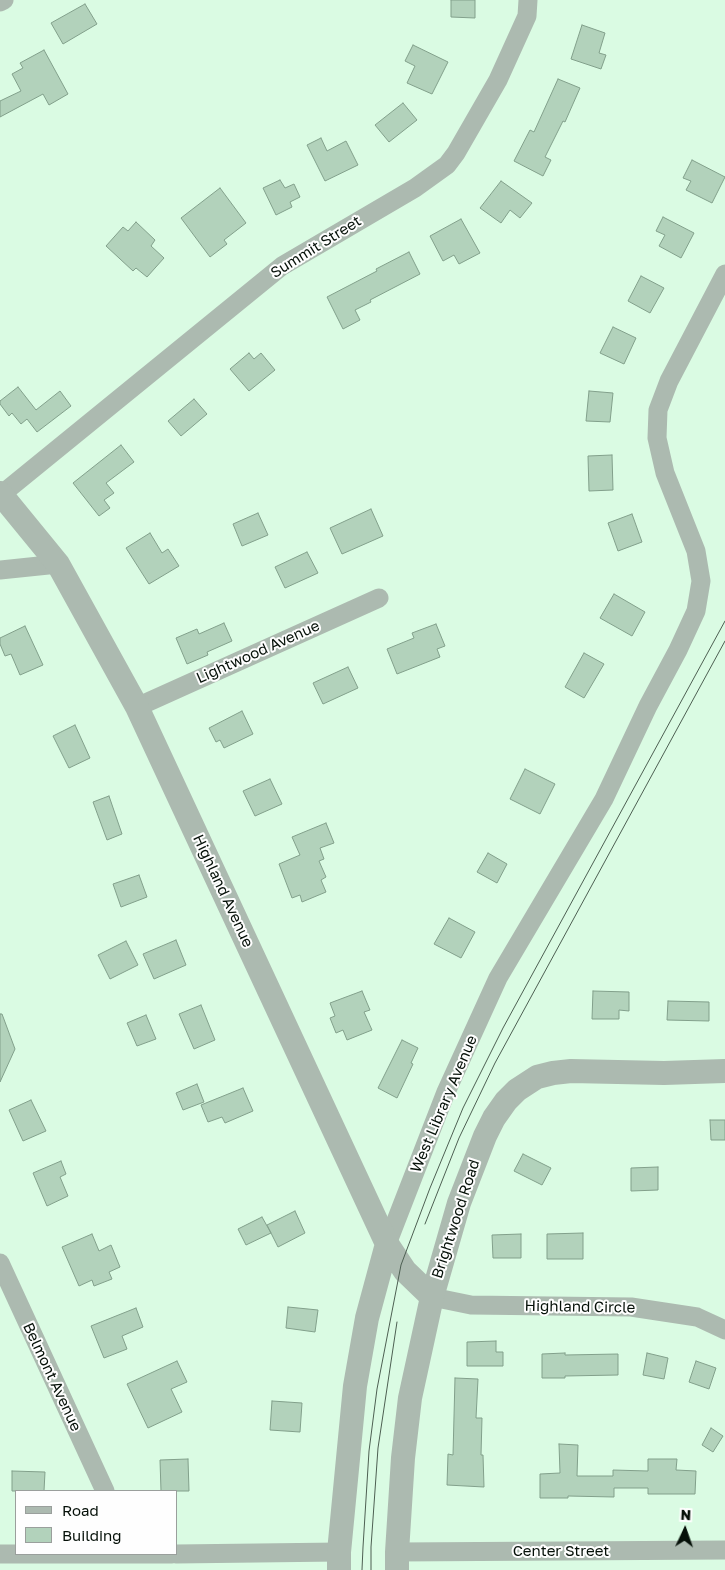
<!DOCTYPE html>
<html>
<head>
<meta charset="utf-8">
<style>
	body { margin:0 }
	#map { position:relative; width:725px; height:1570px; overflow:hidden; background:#dafbe3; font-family:"Golos Text",sans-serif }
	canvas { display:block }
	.legend { position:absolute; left:15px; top:1490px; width:162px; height:65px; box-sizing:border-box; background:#fefefe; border:1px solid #9a9f9c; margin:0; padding:6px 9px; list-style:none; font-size:15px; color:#051008 }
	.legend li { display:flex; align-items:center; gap:10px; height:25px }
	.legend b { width:25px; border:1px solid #9a9f9c }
	.north { position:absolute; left:660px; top:1505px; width:50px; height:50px; -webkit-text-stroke:4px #fefefe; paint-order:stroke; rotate:3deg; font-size:14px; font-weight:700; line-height:20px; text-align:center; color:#051008 }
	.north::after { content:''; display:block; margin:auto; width:18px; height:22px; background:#051008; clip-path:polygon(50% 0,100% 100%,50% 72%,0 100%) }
</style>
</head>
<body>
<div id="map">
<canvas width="725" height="1570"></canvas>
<ul class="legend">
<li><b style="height:6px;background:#acbab0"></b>Road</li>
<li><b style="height:14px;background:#b2d2bb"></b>Building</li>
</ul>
<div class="north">N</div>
</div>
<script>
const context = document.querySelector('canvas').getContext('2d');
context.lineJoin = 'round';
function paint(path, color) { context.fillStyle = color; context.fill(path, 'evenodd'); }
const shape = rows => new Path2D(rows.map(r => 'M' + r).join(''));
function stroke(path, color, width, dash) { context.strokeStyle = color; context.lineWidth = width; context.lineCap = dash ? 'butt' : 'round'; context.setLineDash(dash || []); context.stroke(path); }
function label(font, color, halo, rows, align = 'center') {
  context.font = font + ' "Golos Text",sans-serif'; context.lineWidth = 4; context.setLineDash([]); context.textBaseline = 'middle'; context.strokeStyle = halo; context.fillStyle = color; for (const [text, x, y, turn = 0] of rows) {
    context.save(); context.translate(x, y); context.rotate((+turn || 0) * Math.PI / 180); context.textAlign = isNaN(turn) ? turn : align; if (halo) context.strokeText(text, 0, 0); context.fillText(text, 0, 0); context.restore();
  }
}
const building = shape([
	[451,0,475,0,475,18,451,17,451,0],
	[85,4,97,24,63,44,51,23,85,4],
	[582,25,605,33,599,53,606,55,601,69,571,59,582,25],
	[413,45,448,62,432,94,407,83,415,66,405,61,413,45],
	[44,50,68,94,49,105,43,94,0,117,0,101,21,91,12,74,23,68,20,63,44,50],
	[558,79,580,88,565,122,563,121,545,157,551,160,543,176,514,161,530,130,534,132,558,79],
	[403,103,417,120,389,142,375,125,403,103],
	[321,138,327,151,346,141,358,165,325,181,307,145,321,138],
	[692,160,725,177,712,203,686,190,691,181,683,178,692,160],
	[280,180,285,188,294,184,300,197,290,202,292,207,276,215,263,188,280,180],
	[501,181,532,203,520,218,510,210,501,223,480,208,501,181],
	[220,188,246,223,224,240,227,244,210,257,181,218,220,188],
	[663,217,694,233,681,258,659,246,665,235,656,231,663,217],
	[461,219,480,253,459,264,454,255,443,261,430,236,461,219],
	[136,222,155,240,151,246,164,258,147,277,136,268,133,271,106,246,123,227,128,231,136,222],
	[409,252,420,274,370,300,371,302,355,310,360,320,343,329,327,297,377,271,376,269,409,252],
	[641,276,664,288,650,313,628,301,641,276],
	[613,327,636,338,624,364,600,353,613,327],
	[249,353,254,359,261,353,275,370,249,391,230,369,249,353],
	[18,387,36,410,60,391,71,406,37,432,27,419,21,424,12,413,9,416,0,404,0,401,18,387],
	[589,391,613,393,610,422,586,421,589,391],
	[194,399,207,414,181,436,168,421,194,399],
	[121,445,134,462,106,483,114,493,104,500,110,508,99,516,73,483,121,445],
	[612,455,613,490,589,491,588,456,612,455],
	[371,509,383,536,342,554,330,528,371,509],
	[258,513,268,535,242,546,233,524,258,513],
	[632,514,642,542,618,551,608,523,632,514],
	[150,533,162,553,168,549,179,566,149,584,126,548,150,533],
	[307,552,318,573,285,588,275,567,307,552],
	[614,594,645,612,632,636,600,618,614,594],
	[224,623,232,641,207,652,208,655,187,664,176,638,197,629,199,634,224,623],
	[436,624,445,646,437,649,440,657,397,674,387,649,414,638,412,633,436,624],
	[25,626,43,665,20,675,11,654,5,656,0,644,0,638,25,626],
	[584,653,604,664,584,698,565,687,584,653],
	[348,667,358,688,323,704,313,683,348,667],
	[242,711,253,734,224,748,220,740,216,742,209,728,242,711],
	[75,725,90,758,69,768,53,736,75,725],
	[525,769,555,784,540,814,510,799,525,769],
	[270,779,282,804,255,816,243,791,270,779],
	[109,796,122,834,107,840,93,802,109,796],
	[326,823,334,843,320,848,324,859,319,861,326,877,321,880,326,892,302,902,300,895,292,898,279,864,300,855,292,837,326,823],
	[488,853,507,864,497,883,477,872,488,853],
	[139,875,147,897,121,907,113,884,139,875],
	[449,918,475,932,461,958,434,944,449,918],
	[176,940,186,965,154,979,143,954,176,940],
	[126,941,138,965,110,979,98,955,126,941],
	[362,991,370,1010,364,1012,372,1030,347,1040,343,1030,336,1033,330,1018,335,1016,330,1003,362,991],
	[593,991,629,992,629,1011,619,1010,619,1019,592,1019,593,991],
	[668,1001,709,1002,709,1021,667,1020,668,1001],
	[201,1005,215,1040,194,1049,179,1014,201,1005],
	[0,1014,2,1014,15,1049,0,1082,0,1014],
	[146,1015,156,1039,137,1046,127,1023,146,1015],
	[402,1040,418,1048,411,1063,413,1064,397,1098,378,1088,402,1040],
	[197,1084,204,1102,183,1110,176,1093,197,1084],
	[243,1088,253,1111,225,1123,222,1117,208,1122,201,1105,243,1088],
	[31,1100,46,1131,23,1141,9,1110,31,1100],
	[710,1120,725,1120,725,1140,711,1140,710,1120],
	[523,1154,551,1168,542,1185,514,1171,523,1154],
	[61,1161,66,1174,60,1177,68,1196,47,1206,33,1173,61,1161],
	[658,1167,658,1190,631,1191,631,1168,658,1167],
	[295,1211,305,1233,278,1247,267,1225,295,1211],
	[262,1217,271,1233,246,1245,238,1229,262,1217],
	[583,1233,583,1259,547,1259,547,1234,583,1233],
	[92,1234,99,1251,111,1245,120,1267,109,1272,112,1279,94,1286,92,1280,79,1286,62,1247,92,1234],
	[521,1234,521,1258,493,1258,492,1235,521,1234],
	[288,1307,318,1310,315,1332,286,1328,288,1307],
	[136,1308,143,1327,122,1336,127,1349,104,1358,91,1326,136,1308],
	[496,1341,496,1352,503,1352,503,1366,467,1366,467,1342,496,1341],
	[565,1353,565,1355,618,1354,618,1375,565,1376,565,1378,542,1378,542,1354,565,1353],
	[647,1353,668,1358,664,1379,643,1375,647,1353],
	[177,1361,187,1382,171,1389,182,1412,148,1428,127,1384,177,1361],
	[696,1361,716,1368,709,1389,689,1382,696,1361],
	[455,1378,478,1379,476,1418,482,1418,481,1455,483,1455,484,1487,447,1485,448,1454,453,1455,455,1378],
	[272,1401,302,1403,300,1432,270,1430,272,1401],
	[711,1428,723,1436,713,1452,702,1445,711,1428],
	[559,1444,578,1445,577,1476,613,1476,613,1470,648,1471,648,1459,677,1459,676,1470,696,1471,695,1494,648,1494,648,1488,614,1488,614,1497,568,1496,568,1498,540,1498,540,1474,560,1473,559,1444],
	[188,1459,189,1491,161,1491,160,1460,188,1459],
	[12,1471,45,1472,44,1491,12,1491,12,1471]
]);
paint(building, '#b2d2bb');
stroke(building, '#82a08b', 1);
stroke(shape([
	[0,2,4,0],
	[2,494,282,266,415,188,447,165,456,153,498,80,527,16,528,0],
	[0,570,58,564],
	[137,707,379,598],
	[387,1244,446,1092,498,978,604,799,648,706,678,650,696,611,701,581,696,551,665,473,657,438,658,410,669,381,725,274],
	[0,1263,105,1491],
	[432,1297,471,1305,631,1307,697,1317,725,1330],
	[397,1552,725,1550],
	[0,1554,172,1554],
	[176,1554,339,1552]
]), '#acbab0', 19);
stroke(shape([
	[0,493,58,564,137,707,387,1244,405,1271,432,1297],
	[339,1570,339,1552,355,1386,367,1318,387,1244],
	[397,1570,397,1552,403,1458,410,1398,432,1297,459,1203,485,1136,494,1118,506,1101,517,1090,537,1077,553,1073,571,1071,664,1073,725,1071]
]), '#acbab0', 24);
stroke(shape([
	[425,1224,459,1138,495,1063,725,641],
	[362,1570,363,1547,369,1451,377,1389,401,1265,430,1188,463,1108,503,1028,725,621],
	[371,1570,371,1547,378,1448,397,1322]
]), '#4d5f52', 1);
label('15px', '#051008', '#fefefe', [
	["Summit Street",316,247,-32],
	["Lightwood Avenue",258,652,-24],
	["Highland Avenue",223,891,65],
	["West Library Avenue",444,1104,-67],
	["Brightwood Road",456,1219,-72],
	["Highland Circle",580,1307,1],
	["Belmont Avenue",52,1377,65],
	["Center Street",561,1551]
]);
</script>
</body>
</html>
